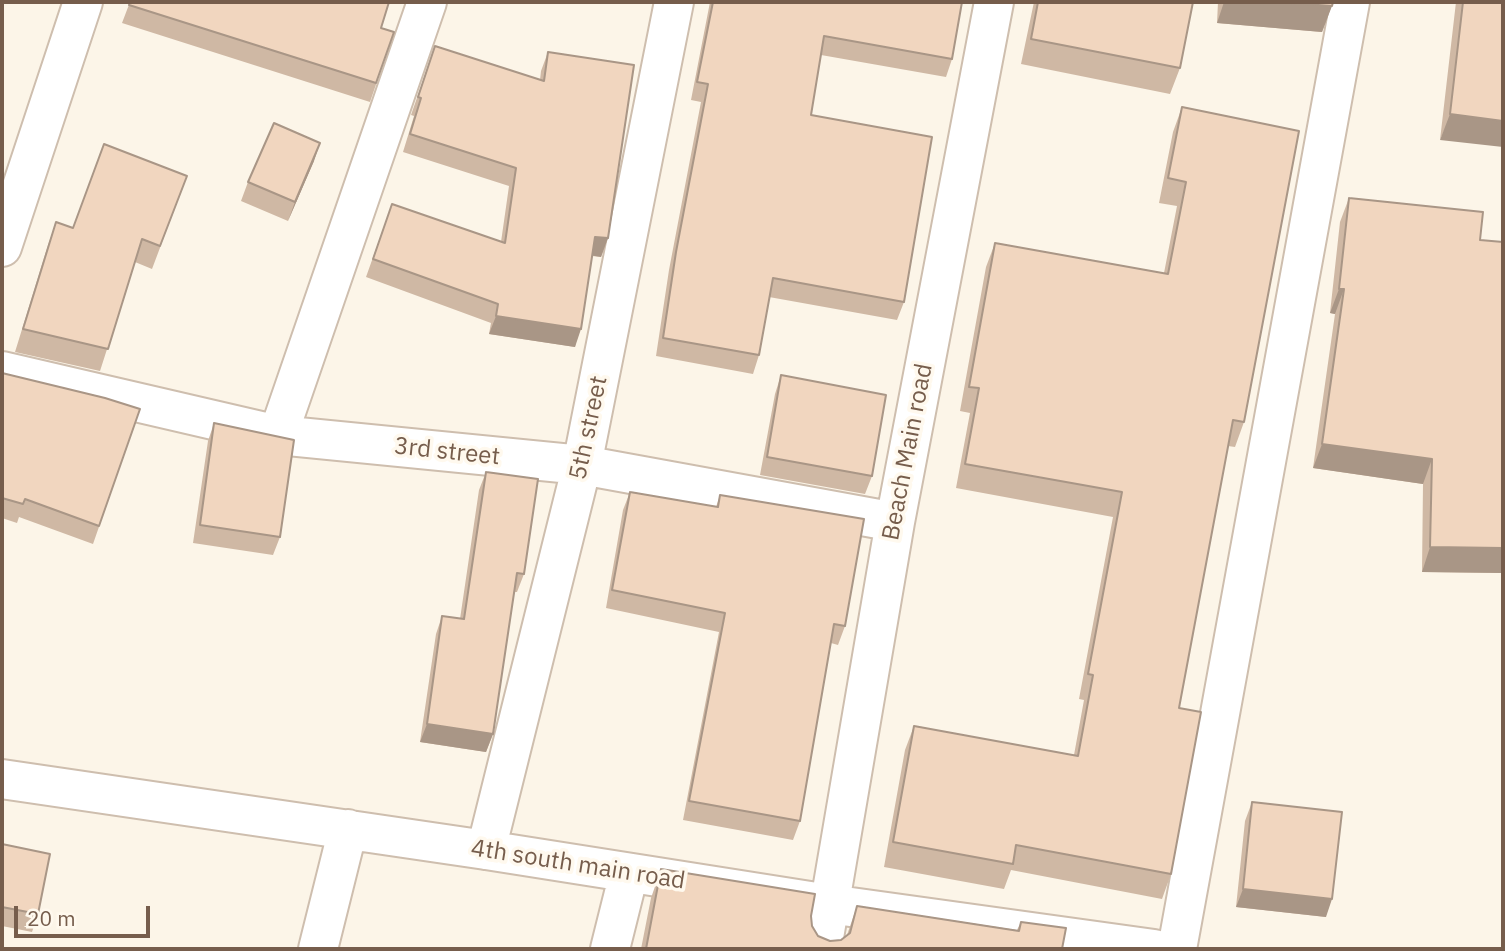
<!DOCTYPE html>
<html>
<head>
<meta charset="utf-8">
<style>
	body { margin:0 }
	#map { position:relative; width:1505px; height:951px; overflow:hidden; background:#fcf5e8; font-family:"IBM Plex Sans",sans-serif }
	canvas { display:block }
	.frame { position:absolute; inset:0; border:4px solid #765d4c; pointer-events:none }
	.scale { position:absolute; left:14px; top:906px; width:136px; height:32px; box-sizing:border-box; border:4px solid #765d4c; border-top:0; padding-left:9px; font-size:21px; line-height:24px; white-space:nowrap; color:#765d4c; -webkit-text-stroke:5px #fff9ee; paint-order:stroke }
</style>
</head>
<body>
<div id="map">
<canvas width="1505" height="951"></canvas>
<div class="frame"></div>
<div class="scale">20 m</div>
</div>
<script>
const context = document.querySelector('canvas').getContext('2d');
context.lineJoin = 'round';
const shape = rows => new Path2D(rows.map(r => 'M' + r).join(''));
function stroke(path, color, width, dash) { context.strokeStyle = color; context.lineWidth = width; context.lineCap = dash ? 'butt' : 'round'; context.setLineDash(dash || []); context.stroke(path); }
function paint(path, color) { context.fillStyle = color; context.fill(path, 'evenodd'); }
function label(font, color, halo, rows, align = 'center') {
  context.font = font + ' "IBM Plex Sans",sans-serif'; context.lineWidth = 7; context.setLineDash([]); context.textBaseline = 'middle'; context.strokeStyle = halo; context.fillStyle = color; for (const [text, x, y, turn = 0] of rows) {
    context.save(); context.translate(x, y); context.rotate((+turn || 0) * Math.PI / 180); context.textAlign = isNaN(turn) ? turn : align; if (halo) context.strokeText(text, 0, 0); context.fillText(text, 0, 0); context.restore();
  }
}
const minor = shape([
	[2,247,83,2],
	[2,371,278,435,582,465,895,522],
	[278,435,427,2],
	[2,779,486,850,829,904,1154,949],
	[486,850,582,465,674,2],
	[318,949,348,829],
	[610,949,629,873],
	[822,949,895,522,994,2],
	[1177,949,1350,2]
]);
stroke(minor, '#cebeae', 42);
stroke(minor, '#fff', 38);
paint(shape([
	[130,2,381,28,394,32,370,102,122,23],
	[710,2,962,2,952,59,946,77,821,55,811,115,904,302,897,320,769,297,759,355,753,374,656,356,669,270,701,102,691,100],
	[1034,2,1193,2,1180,68,1170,94,1021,64],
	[1218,2,1333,2,1322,32,1217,23],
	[1456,2,1503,2,1440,140],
	[435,46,540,80,541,71,548,52,608,238,601,257,592,256,575,347,489,334,491,323,366,277,392,204,501,242,509,186,403,152,414,116,411,115],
	[1182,107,1244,422,1235,447,1228,446,1179,708,1171,874,1162,899,1011,870,1004,889,884,867,905,750,914,726,1074,755,1084,700,1079,699,1113,517,956,488,970,413,960,411,986,267,995,243,1164,273,1177,206,1159,203,1173,132],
	[314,161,288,221,241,201,248,182],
	[187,176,152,269,135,262,100,371,15,352,48,245,56,222,73,228],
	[1349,198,1480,240,1503,573,1422,572,1423,484,1313,468,1335,314,1330,313,1340,222],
	[2,373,140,409,93,544,19,517,17,523,2,518],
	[781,375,872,476,865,494,760,475,775,394],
	[214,423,280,537,273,555,193,543,208,441],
	[486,472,524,574,517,592,514,592,493,734,486,752,420,742,436,634,442,616,460,619,479,490],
	[630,492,716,507,720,495,845,626,838,645,831,643,800,821,793,840,683,820,719,632,606,608,623,510],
	[1252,802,1326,917,1236,907,1245,821],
	[2,844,38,914,32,932,2,926],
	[661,869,811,916,812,926,818,936,830,941,841,940,847,935,857,906,1017,930,1021,922,1062,949,641,949,651,898]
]), '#cfb8a4');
paint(shape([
	[1224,2,1277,2,1332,6,1322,32,1217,23],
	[1450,114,1503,121,1503,147,1440,140],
	[320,143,314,161,288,221,295,202],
	[595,237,608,238,601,257,589,255],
	[1339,289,1344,289,1335,314,1330,313],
	[496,316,581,329,575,347,489,334],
	[1322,444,1432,459,1423,484,1313,468],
	[1430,547,1503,548,1503,573,1422,572],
	[427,724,493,734,486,752,420,742],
	[1243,889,1332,899,1326,917,1236,907]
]), '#a99686');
const building = shape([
	[130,2,389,2,381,28,394,32,376,83,129,5,130,2],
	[713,2,962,2,952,59,824,36,811,115,932,137,904,302,773,278,759,355,663,338,676,252,708,84,697,82,713,2],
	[1038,2,1193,2,1180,68,1031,39,1038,2],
	[1277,2,1333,2,1332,6,1277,2],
	[1463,2,1503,2,1503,121,1450,114,1463,2],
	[435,46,544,81,548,52,634,65,608,238,595,237,581,329,496,316,498,304,373,259,392,204,505,243,516,168,410,134,421,98,418,97,435,46],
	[1182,107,1299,131,1244,422,1233,420,1179,708,1201,712,1171,874,1016,845,1013,864,893,842,914,726,1078,756,1093,675,1088,674,1122,492,965,464,979,388,969,387,995,243,1168,274,1186,182,1168,178,1182,107],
	[274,123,320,143,295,202,248,182,274,123],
	[104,144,187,176,160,246,142,239,108,349,23,329,56,222,73,228,104,144],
	[1349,198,1483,212,1480,240,1503,242,1503,548,1430,547,1432,459,1322,444,1344,289,1339,289,1349,198],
	[2,373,105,398,140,409,99,526,25,499,23,504,2,498,2,373],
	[781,375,886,395,872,476,767,457,781,375],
	[214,423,294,440,280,537,200,525,214,423],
	[486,472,538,479,524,574,517,573,493,734,427,724,442,616,464,619,486,472],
	[630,492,718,507,720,495,864,519,845,626,834,624,800,821,689,801,725,613,612,590,630,492],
	[1252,802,1342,812,1332,899,1243,889,1252,802],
	[2,844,50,854,38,914,2,907,2,844],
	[661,869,815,894,811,916,812,926,818,936,830,941,841,940,850,933,857,906,1019,931,1021,922,1066,928,1062,949,646,949,661,869]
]);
paint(building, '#f1d6bf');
stroke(building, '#a99686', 2);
label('24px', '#765d4c', '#fff9ee', [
	["5th street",589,428,-78],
	["3rd street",447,452,6],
	["Beach Main road",908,452,-79],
	["4th south main road",578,865,9]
]);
</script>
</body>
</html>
